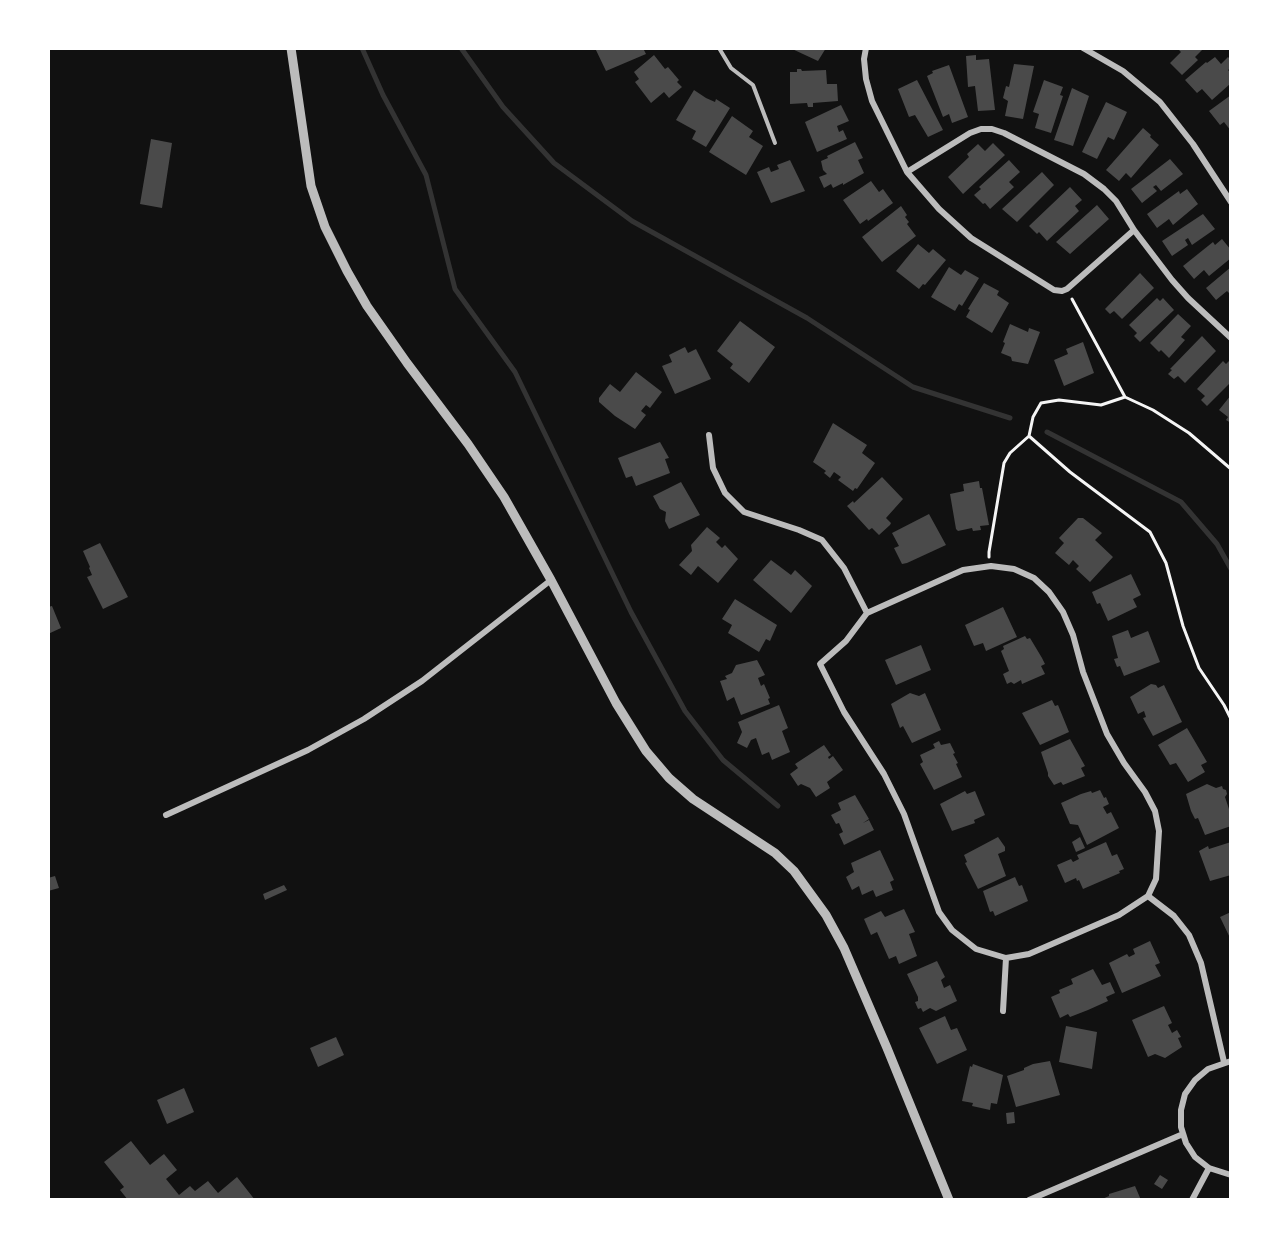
<!DOCTYPE html>
<html>
<head>
<meta charset="utf-8">
<style>
	body { margin:0 }
	#map { position:relative; width:1279px; height:1248px; overflow:hidden; background:#111; font-family:"Fira Sans Condensed",sans-serif }
	canvas { display:block }
	.frame { position:absolute; inset:0; border:50px solid #fff; pointer-events:none }
</style>
</head>
<body>
<div id="map">
<canvas width="1279" height="1248"></canvas>
<div class="frame"></div>
</div>
<script>
const context = document.querySelector('canvas').getContext('2d');
context.lineJoin = 'round';
const shape = rows => new Path2D(rows.map(r => 'M' + r).join(''));
function stroke(path, color, width, dash) { context.strokeStyle = color; context.lineWidth = width; context.lineCap = dash ? 'butt' : 'round'; context.setLineDash(dash || []); context.stroke(path); }
function paint(path, color) { context.fillStyle = color; context.fill(path, 'evenodd'); }
stroke(shape([
	[362,48,383,95,426,175,455,289,515,372,631,612,685,711,723,760,778,806],
	[461,48,503,107,554,163,632,221,807,318,913,387,1010,418],
	[1047,432,1181,502,1217,544,1231,569]
]), '#333', 5);
paint(shape([
	[595,48,643,48,646,54,606,71],
	[790,48,826,48,818,61],
	[1177,48,1204,48,1195,57,1198,60,1182,75,1170,63,1181,52],
	[654,55,665,69,668,67,679,80,677,82,682,87,669,98,664,92,651,103,635,82,639,79,634,72],
	[976,55,976,60,989,59,995,110,978,111,975,86,968,87,966,56],
	[1215,57,1221,64,1228,57,1231,60,1231,68,1228,70,1231,73,1231,81,1229,83,1230,84,1212,100,1202,89,1197,93,1185,80,1206,62,1207,63],
	[1014,64,1034,66,1023,119,1005,116,1008,101,1003,98,1006,86,1009,87],
	[949,65,968,117,952,123,949,114,943,117,927,76,933,73,932,71],
	[797,69,801,69,802,71,826,70,827,84,837,84,838,101,813,103,813,107,808,107,807,103,790,104,790,72,797,72],
	[917,80,943,130,928,137,915,115,909,117,898,89],
	[1044,80,1063,87,1060,95,1063,96,1051,133,1035,128,1039,114,1033,112],
	[1072,88,1089,96,1073,146,1054,140],
	[694,90,706,98,715,102,716,99,730,108,706,147,692,139,696,131,676,120],
	[1231,95,1231,131,1224,122,1220,125,1209,111],
	[1106,102,1127,112,1114,140,1108,137,1097,159,1082,152],
	[841,105,849,121,837,126,839,132,843,130,847,139,817,152,805,122],
	[732,116,753,131,749,137,763,146,746,175,709,152],
	[1143,128,1151,135,1150,137,1159,145,1131,178,1126,173,1119,181,1106,170],
	[151,139,172,143,162,208,140,204],
	[855,142,863,158,858,160,864,173,843,185,843,183,833,188,831,184,824,188,819,177,827,174,823,170,821,161,828,158,827,156],
	[993,143,1005,155,963,194,948,177,969,157,967,154,978,144,985,151],
	[1170,159,1183,174,1161,191,1156,185,1153,187,1157,191,1142,203,1131,189],
	[790,160,805,191,771,203,757,172,769,167,771,172,779,169,777,165],
	[1009,160,1020,172,1009,182,1014,187,990,209,985,203,983,204,974,195,981,189,979,187],
	[1042,172,1054,185,1017,222,1002,209],
	[871,181,879,192,883,189,893,203,868,221,867,219,860,224,843,200],
	[1070,187,1082,200,1075,206,1079,211,1047,241,1039,232,1037,234,1029,226],
	[1187,189,1198,204,1173,225,1169,219,1157,228,1147,214,1179,191,1180,194],
	[1097,205,1109,219,1070,254,1056,242],
	[901,206,907,215,905,217,909,222,907,224,916,236,882,262,862,237],
	[1203,214,1215,229,1192,245,1188,238,1185,240,1188,245,1172,256,1162,241],
	[1222,239,1231,250,1231,258,1209,276,1204,270,1194,279,1183,266,1213,242,1215,245],
	[918,244,929,253,933,249,946,260,925,285,923,284,919,289,896,271],
	[949,267,961,275,965,270,979,278,962,306,959,304,955,311,931,297],
	[1231,267,1231,295,1227,291,1216,300,1206,288],
	[1140,273,1154,288,1122,319,1114,311,1110,314,1105,309],
	[984,283,999,291,997,295,1009,303,992,333,966,317,970,310,968,309],
	[1157,298,1160,301,1163,298,1174,310,1140,342,1134,336,1137,333,1129,325],
	[1178,314,1191,326,1181,337,1185,340,1169,358,1161,350,1159,352,1150,343],
	[740,321,775,347,749,383,730,368,733,364,717,351],
	[1010,324,1028,332,1029,328,1040,332,1028,364,1012,361,1011,357,1001,353,1005,343,1003,342],
	[1202,336,1216,351,1185,383,1178,376,1174,379,1168,374,1172,370,1170,369],
	[1083,342,1094,373,1064,386,1054,360,1068,354,1066,349],
	[685,347,688,353,696,349,711,379,675,394,662,366,672,362,669,355],
	[1223,361,1226,364,1229,361,1231,363,1231,382,1207,406,1201,400,1205,396,1197,389],
	[636,372,662,392,650,408,646,405,641,411,646,415,635,429,615,416,599,402,599,398,610,384,620,392],
	[1231,395,1231,423,1226,420,1228,417,1219,410],
	[833,423,867,445,862,453,875,463,857,489,855,488,853,491,838,480,841,477,834,472,830,478,824,473,826,471,813,462],
	[660,442,669,458,665,459,670,473,636,486,632,476,626,478,618,458],
	[882,477,903,499,886,518,891,523,890,525,879,535,872,528,869,530,847,506,853,501,854,503],
	[979,481,980,488,982,488,989,525,980,526,981,530,973,531,972,528,958,531,956,529,950,494,964,491,963,484],
	[681,482,700,515,669,529,665,521,666,512,660,509,653,496],
	[929,514,946,545,907,563,902,564,894,548,899,546,892,533],
	[1078,518,1083,518,1102,533,1095,540,1113,557,1090,582,1076,569,1079,566,1073,560,1069,565,1055,553,1064,543,1059,538],
	[707,527,720,538,716,542,722,548,725,545,738,559,718,583,698,566,691,575,679,565,692,551,691,545],
	[100,543,128,597,103,609,87,577,92,575,89,568,90,567,83,551],
	[771,560,791,575,795,570,812,586,791,613,753,580],
	[1131,574,1141,595,1133,599,1137,607,1108,621,1100,603,1097,604,1092,592],
	[735,599,777,625,770,641,766,639,759,652,728,633,732,625,722,619],
	[52,606,61,628,48,634,48,607],
	[1003,607,1017,637,986,651,983,643,974,646,965,625],
	[1128,630,1131,638,1148,631,1160,662,1124,676,1120,666,1117,667,1114,659,1118,658,1112,636],
	[1025,636,1027,639,1030,638,1042,658,1045,664,1041,666,1045,674,1022,684,1021,680,1014,684,1011,682,1007,684,1003,674,1009,671,1001,651,1004,649,1003,646],
	[921,645,931,670,896,685,885,660],
	[757,660,765,675,758,678,761,686,764,684,770,698,768,699,770,704,741,715,734,697,727,701,720,681,727,679,725,676,732,673,736,665],
	[1151,684,1156,685,1158,688,1164,685,1182,722,1153,736,1143,718,1146,717,1144,711,1138,714,1130,697],
	[910,693,919,696,925,693,941,730,912,743,903,726,900,728,891,704],
	[1052,700,1055,706,1058,705,1069,732,1040,745,1022,713],
	[779,705,788,728,782,731,790,752,772,760,769,752,762,755,756,738,751,740,747,748,737,743,742,732,738,722],
	[1187,728,1207,762,1201,765,1205,772,1188,782,1176,763,1170,765,1158,745],
	[1070,739,1085,766,1081,768,1085,776,1063,785,1061,782,1054,785,1048,776,1048,773,1041,752],
	[939,741,941,745,950,743,955,753,953,754,958,763,956,764,962,777,934,790,920,764,923,762,920,755,935,748,933,744],
	[824,745,831,755,828,757,829,759,833,756,843,770,827,782,830,788,816,797,810,788,801,784,798,786,790,774,798,768,795,764],
	[1207,784,1216,788,1222,786,1223,789,1226,790,1227,794,1225,797,1231,815,1231,826,1205,835,1198,818,1195,819,1191,811,1186,794],
	[1100,790,1104,798,1106,797,1109,804,1103,807,1107,814,1111,812,1119,828,1087,845,1078,825,1070,824,1061,803,1081,794,1091,791,1092,793],
	[965,791,967,794,975,791,985,815,974,820,975,823,952,831,940,804],
	[855,795,869,819,863,823,869,820,874,830,844,845,839,834,843,832,839,823,836,824,831,815,841,810,838,803],
	[998,837,1005,847,1005,851,998,854,1006,876,978,889,965,863,967,862,964,855],
	[1080,837,1085,848,1076,852,1072,842],
	[1106,842,1112,856,1117,854,1124,869,1119,871,1120,873,1083,889,1079,880,1077,881,1076,878,1065,883,1057,865,1071,859,1073,862,1079,859,1077,855],
	[1231,842,1231,875,1210,881,1199,851,1208,846,1209,849],
	[880,850,894,880,890,882,893,890,876,897,873,890,862,895,859,886,852,890,846,877,854,872,851,863],
	[55,876,59,888,48,891,48,878],
	[1015,877,1019,886,1022,885,1028,901,995,916,993,911,990,912,983,891],
	[284,885,287,890,265,900,263,894],
	[904,909,915,932,909,934,917,956,899,964,896,956,889,959,877,932,871,935,864,919,881,911,885,917],
	[1231,912,1231,940,1220,917],
	[1150,941,1160,963,1155,965,1161,976,1122,993,1109,963,1127,954,1129,957,1135,954,1133,949],
	[937,961,945,977,941,980,944,988,950,985,957,1001,936,1011,930,1008,923,1012,921,1008,918,1009,915,1002,918,1001,918,997,907,974],
	[1093,969,1102,985,1110,982,1115,993,1106,997,1108,1001,1088,1010,1070,1017,1068,1014,1060,1018,1051,997,1060,993,1059,990,1073,984,1071,979],
	[1164,1006,1172,1023,1168,1025,1172,1033,1177,1030,1181,1037,1178,1038,1182,1047,1165,1058,1155,1054,1148,1057,1132,1020],
	[945,1016,951,1030,957,1028,967,1050,937,1064,919,1028],
	[1066,1026,1097,1032,1092,1069,1059,1062],
	[336,1037,344,1055,318,1067,310,1048],
	[1050,1061,1060,1095,1016,1107,1007,1076,1024,1070,1024,1068,1033,1064],
	[973,1064,1003,1075,997,1104,991,1103,990,1110,972,1106,973,1103,962,1101,970,1066,972,1067],
	[184,1088,194,1112,167,1124,157,1100],
	[1014,1112,1015,1123,1007,1124,1006,1113],
	[131,1141,150,1165,164,1154,177,1170,166,1179,179,1195,190,1186,195,1191,208,1181,218,1193,237,1177,255,1200,128,1200,120,1190,124,1187,104,1162],
	[1160,1175,1168,1180,1162,1189,1154,1184],
	[1135,1186,1141,1200,1100,1200,1109,1196,1109,1194]
]), '#4a4a4a');
stroke(shape([
	[1125,397,1153,410,1189,433,1231,469],
	[1029,436,1070,472,1150,532,1166,563,1183,626,1199,668,1224,705,1231,719],
	[989,557,989,552,1004,463,1010,453,1029,436,1033,417,1041,403,1059,400,1101,405,1125,397,1072,299]
]), '#f5f5f5', 3);
stroke(shape([
	[719,48,731,68,753,85,775,143]
]), '#bcbcbc', 4);
stroke(shape([
	[866,48,864,59,866,79,872,101,907,172,939,209,971,238,1054,290,1062,291,1067,289,1134,230],
	[1083,48,1123,71,1160,102,1193,144,1231,202],
	[907,172,970,133,981,129,992,129,1004,133,1084,174,1104,189,1116,201,1134,230,1172,280,1188,298,1231,338],
	[709,435,713,468,725,493,744,512,799,530,822,540,844,568,867,613],
	[991,566,1014,569,1034,578,1049,592,1063,612,1073,635,1083,672,1107,734,1124,763,1145,792,1155,811,1159,831,1156,879,1148,896,1119,915,1029,954,1006,958,976,949,952,930,939,912,904,814,884,774,844,712,820,664,846,641,867,613,963,570,991,566],
	[166,815,308,750,364,719,422,681,551,580],
	[1148,896,1174,916,1189,935,1201,963,1224,1062],
	[1003,1011,1006,958],
	[1231,1061,1208,1069,1195,1080,1185,1094,1181,1110,1181,1127,1186,1143,1195,1157,1209,1168,1231,1175],
	[1029,1200,1183,1134],
	[1192,1200,1209,1168]
]), '#bcbcbc', 6);
stroke(shape([
	[291,48,311,186,325,227,347,271,367,306,407,363,468,444,504,497,551,580,616,703,646,751,669,778,693,799,775,853,794,871,826,915,844,948,887,1048,949,1200]
]), '#bcbcbc', 9);
</script>
</body>
</html>
